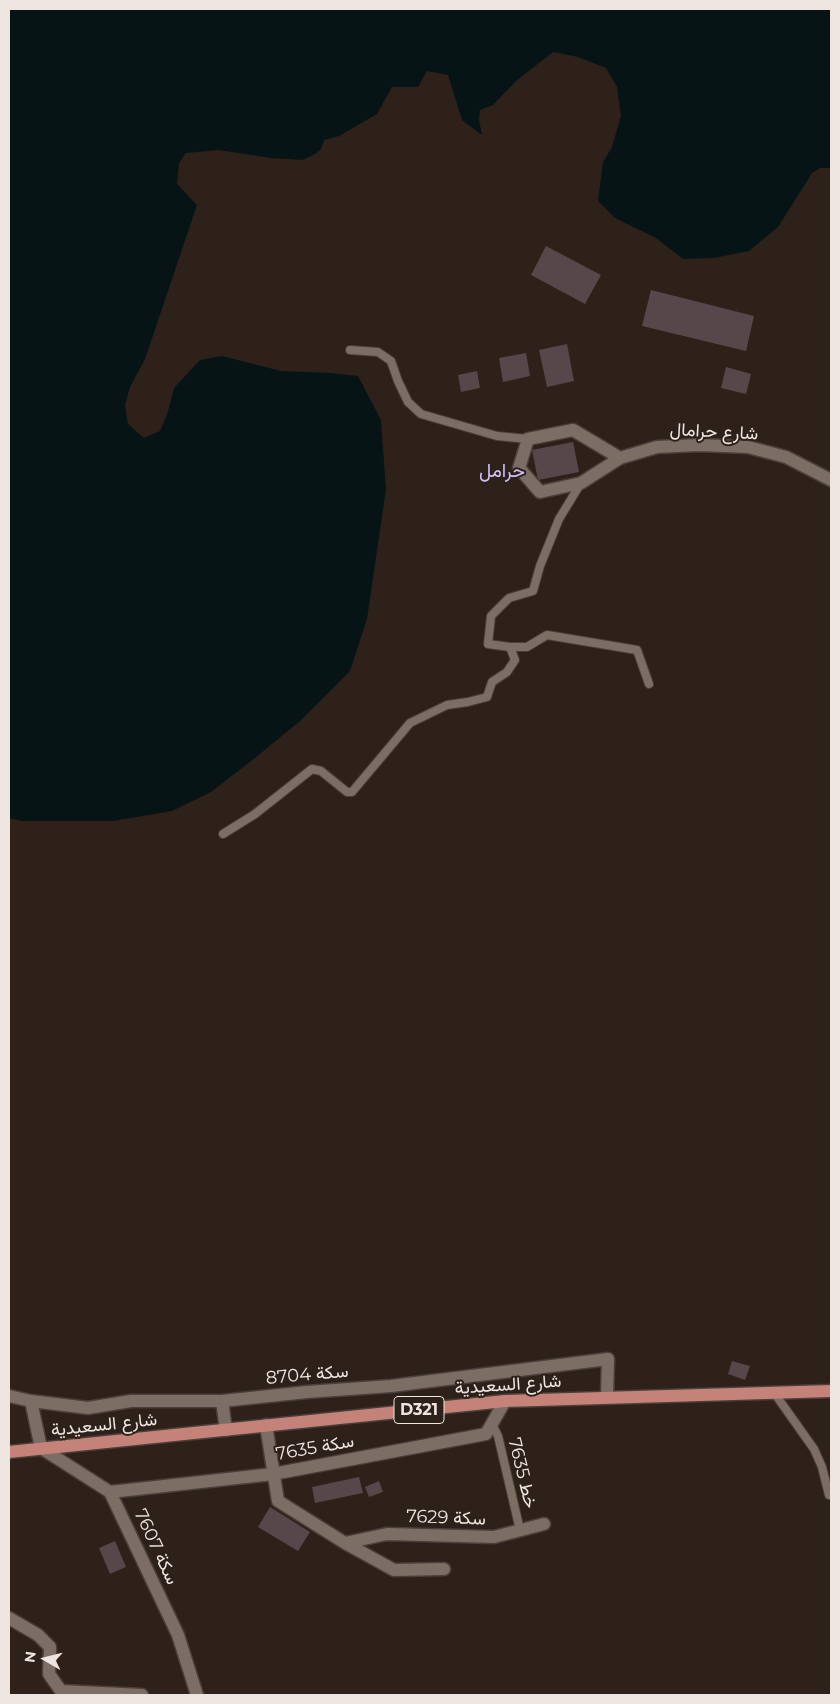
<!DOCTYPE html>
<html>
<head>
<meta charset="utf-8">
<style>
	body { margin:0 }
	#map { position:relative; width:840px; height:1704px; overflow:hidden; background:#2e211a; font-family:Montserrat,sans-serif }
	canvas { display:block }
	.frame { position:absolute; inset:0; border:10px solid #eee5e0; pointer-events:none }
	.north { position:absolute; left:20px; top:1634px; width:50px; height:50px; -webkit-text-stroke:4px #2e211a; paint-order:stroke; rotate:278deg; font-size:14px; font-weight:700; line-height:20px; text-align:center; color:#eee5e0 }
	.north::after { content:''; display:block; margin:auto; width:18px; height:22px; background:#eee5e0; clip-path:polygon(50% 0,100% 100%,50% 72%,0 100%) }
</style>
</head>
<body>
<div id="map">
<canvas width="840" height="1704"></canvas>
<div class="frame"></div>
<div class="north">N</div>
</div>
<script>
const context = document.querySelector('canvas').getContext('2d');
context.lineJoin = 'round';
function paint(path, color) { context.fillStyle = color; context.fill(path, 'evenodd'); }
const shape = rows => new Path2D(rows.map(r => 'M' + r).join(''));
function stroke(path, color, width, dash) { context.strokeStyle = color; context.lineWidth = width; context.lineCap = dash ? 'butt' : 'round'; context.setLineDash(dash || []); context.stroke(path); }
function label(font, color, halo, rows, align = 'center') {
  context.font = font + ' Montserrat,Vazirmatn,sans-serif'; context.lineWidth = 4; context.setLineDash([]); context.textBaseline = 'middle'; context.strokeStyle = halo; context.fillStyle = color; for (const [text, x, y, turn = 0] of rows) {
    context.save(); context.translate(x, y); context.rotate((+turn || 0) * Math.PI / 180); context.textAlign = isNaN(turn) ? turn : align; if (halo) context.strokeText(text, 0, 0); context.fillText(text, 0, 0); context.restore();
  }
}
paint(shape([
	[9,9,831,9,831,168,820,168,812,173,778,227,749,251,714,258,683,259,656,238,615,218,598,201,603,162,612,147,621,116,617,87,606,68,578,57,553,52,516,81,493,105,480,110,479,120,482,135,462,120,448,75,427,71,418,87,392,87,377,114,339,136,324,140,321,149,315,154,303,160,271,158,219,150,186,153,179,163,177,184,197,205,145,359,130,387,125,405,128,424,144,438,160,431,167,415,174,388,200,360,222,356,281,371,330,373,358,376,381,420,386,489,367,619,350,671,300,721,255,758,211,792,172,811,113,821,22,821,9,818]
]), '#071416');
paint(shape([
	[546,246,601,275,585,304,531,275],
	[651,290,754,316,746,351,642,326],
	[567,344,574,381,547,387,539,350],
	[526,353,530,376,503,382,499,358],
	[726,367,751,374,746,394,721,388],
	[477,371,480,388,461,392,458,375],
	[573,442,579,472,538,480,532,450],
	[732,1361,750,1366,745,1380,728,1374],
	[359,1477,363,1493,315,1503,312,1487],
	[379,1481,383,1492,369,1497,365,1487],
	[270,1507,310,1532,298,1551,258,1527],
	[115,1541,126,1567,110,1574,99,1548]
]), '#57474b');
const service = shape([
	[350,350,378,352,391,361,398,381,408,402,421,414,497,436,528,439],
	[510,647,527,647,547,635,637,650,649,684],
	[223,834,255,814,312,769,321,771,347,792,352,792,410,723,447,705,468,702,487,697,492,682,507,672,515,660,510,647,488,644,491,616,509,598,533,591,540,566,559,519,581,483],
	[775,1394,814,1449,822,1467,829,1495],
	[491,1426,494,1428,498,1436,520,1530]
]);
const minor = shape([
	[620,458,573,430,528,439,519,468,540,492,581,483,620,458,657,447,699,445,748,447,786,457,831,480],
	[9,1396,31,1401,88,1408,131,1401,222,1401,307,1392,391,1386,608,1359,607,1397],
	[31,1401,41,1448,110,1492,178,1635,197,1695],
	[222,1401,226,1430],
	[266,1425,278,1501,345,1543,394,1570,444,1569],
	[110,1492,273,1474,486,1434,505,1401],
	[345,1543,387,1534,494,1537,544,1524],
	[9,1618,38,1635,50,1647,49,1674,61,1691,142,1695]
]);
const primary = shape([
	[9,1452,505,1401,831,1391]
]);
stroke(service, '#4a3f3a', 10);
stroke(minor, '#4a3f3a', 15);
stroke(primary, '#4a3f3a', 15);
stroke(service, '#7d6e65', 8);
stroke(minor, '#7d6e65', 12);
stroke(primary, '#c48278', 12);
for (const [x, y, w] of [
	[419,1410,50]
]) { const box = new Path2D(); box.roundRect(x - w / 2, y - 13.5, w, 27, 4); context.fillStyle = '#2e211a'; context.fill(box); stroke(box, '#eee5e0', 1); }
label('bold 16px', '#eee5e0', null, [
	["D321",419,1410]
]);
label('18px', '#eee5e0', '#2e211a', [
	["شارع حرامال",714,432,3],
	["سكة 8704",307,1375,-5],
	["شارع السعيدية",508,1385,-4],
	["شارع السعيدية",104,1425,-6],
	["سكة 7635",315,1448,-10],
	["7635 خط",522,1473,76],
	["سكة 7629",446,1518,2],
	["سكة 7607",156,1547,65]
]);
label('19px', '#cfc0f9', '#2e211a', [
	["حرامل",502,471]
]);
</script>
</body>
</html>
